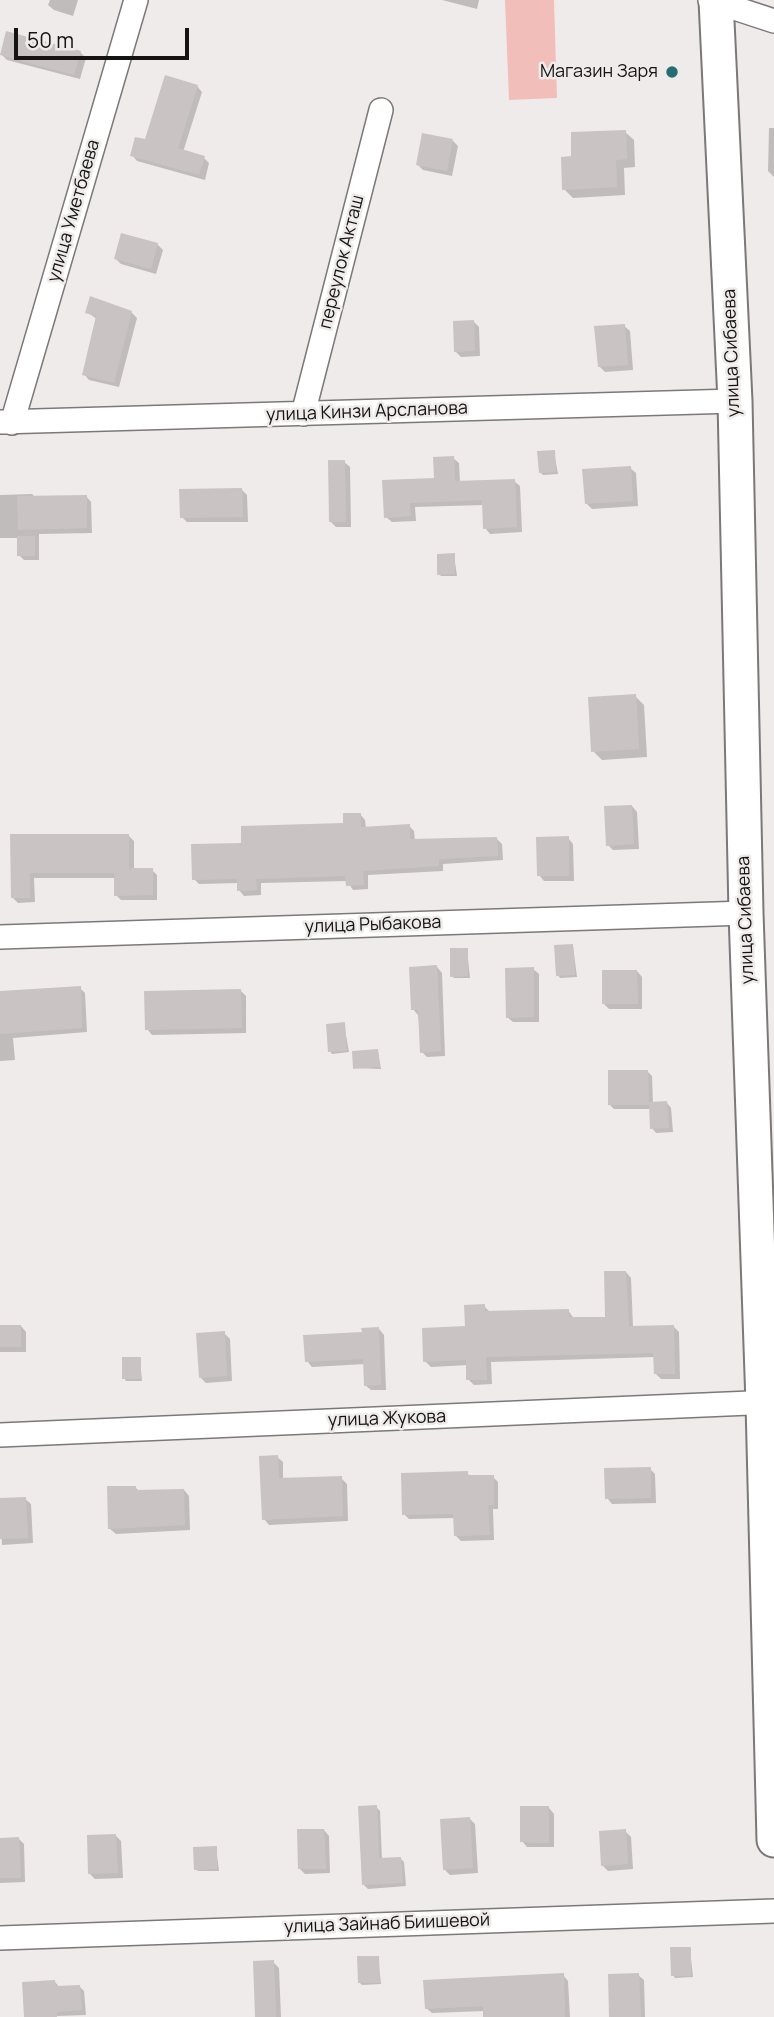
<!DOCTYPE html>
<html>
<head>
<meta charset="utf-8">
<style>
	body { margin:0 }
	#map { position:relative; width:774px; height:2017px; overflow:hidden; background:#f0ebeb; font-family:Manrope,sans-serif }
	canvas { display:block }
	.scale { position:absolute; left:14px; top:28px; width:175px; height:32px; box-sizing:border-box; border:4px solid #151313; border-top:0; padding-left:9px; font-size:21px; line-height:24px; white-space:nowrap; color:#151313; -webkit-text-stroke:5px #f0ebeb; paint-order:stroke }
</style>
</head>
<body>
<div id="map">
<canvas width="774" height="2017"></canvas>
<div class="scale">50 m</div>
</div>
<script>
const context = document.querySelector('canvas').getContext('2d');
context.lineJoin = 'round';
function paint(path, color) { context.fillStyle = color; context.fill(path, 'evenodd'); }
const shape = rows => new Path2D(rows.map(r => 'M' + r).join(''));
function stroke(path, color, width, dash) { context.strokeStyle = color; context.lineWidth = width; context.lineCap = dash ? 'butt' : 'round'; context.setLineDash(dash || []); context.stroke(path); }
function label(font, color, halo, rows, align = 'center') {
  context.font = font + ' Manrope,sans-serif'; context.lineWidth = 5; context.setLineDash([]); context.textBaseline = 'middle'; context.strokeStyle = halo; context.fillStyle = color; for (const [text, x, y, turn = 0] of rows) {
    context.save(); context.translate(x, y); context.rotate((+turn || 0) * Math.PI / 180); context.textAlign = isNaN(turn) ? turn : align; if (halo) context.strokeText(text, 0, 0); context.fillText(text, 0, 0); context.restore();
  }
}
paint(shape([
	[505,0,554,0,557,98,509,100]
]), '#f2beba');
paint(shape([
	[50,0,78,0,73,16,54,10,48,5],
	[442,0,479,0,477,9],
	[80,52,86,58,80,79,7,60,1,54],
	[197,86,202,92,183,152,204,158,209,163,205,180,137,161,132,155],
	[769,128,774,128,774,177,768,171],
	[625,132,634,140,635,167,624,168,625,195,573,198,564,189,573,158],
	[453,141,458,146,452,176,423,170,417,164],
	[157,244,163,250,156,274,121,264,116,259],
	[87,312,131,312,137,318,119,387,89,380,84,374,97,319],
	[474,322,479,327,480,356,461,357,455,351],
	[624,326,630,331,633,370,605,372,599,366],
	[554,452,558,474,543,475,540,472],
	[453,458,459,463,460,483,514,481,520,486,522,532,490,534,485,528,484,505,415,507,416,521,392,522,386,517,436,479],
	[344,462,350,467,351,527,336,527,331,522],
	[630,468,636,473,638,506,592,509,586,503],
	[242,490,247,495,248,522,187,522,182,517],
	[32,494,35,497,86,496,91,502,92,533,39,534,39,560,24,560,19,555,19,538,0,538,0,495],
	[454,555,457,576,441,576,439,574],
	[635,696,644,705,647,757,602,760,593,751],
	[632,806,637,812,639,849,613,850,608,845],
	[360,814,365,820,366,829,409,826,414,831,415,841,497,839,502,844,503,860,443,864,443,871,368,875,368,889,353,890,347,881,261,883,261,895,244,896,239,890,239,883,199,884,194,879,243,844,345,825],
	[11,835,128,835,134,841,134,870,152,870,157,875,157,900,121,900,116,895,116,878,34,878,35,902,18,903,13,898],
	[568,838,573,844,574,881,544,881,539,875],
	[573,946,577,977,560,978,558,975],
	[467,949,470,978,454,978,452,976],
	[437,967,442,973,445,1056,427,1057,422,1052,418,1015,413,1009],
	[533,969,539,974,539,1022,513,1022,507,1017],
	[637,971,642,977,642,1009,609,1009,604,1004],
	[80,988,85,993,87,1032,13,1038,15,1060,0,1061,0,993],
	[240,990,246,996,246,1033,152,1035,147,1029],
	[344,1024,349,1052,332,1054,330,1051],
	[378,1051,381,1069,355,1068],
	[648,1072,652,1076,653,1104,667,1103,671,1108,673,1132,656,1133,652,1128,651,1109,614,1109,610,1105],
	[626,1272,631,1278,633,1327,674,1327,679,1332,680,1379,661,1379,655,1373,655,1357,491,1362,492,1384,474,1385,468,1379,468,1365,431,1367,425,1361,467,1327,484,1306,490,1312,568,1310,574,1319,607,1318],
	[21,1326,26,1332,26,1352,0,1352,0,1327],
	[379,1329,384,1335,386,1390,371,1390,365,1385,365,1364,312,1367,307,1361],
	[224,1333,230,1339,232,1381,206,1383,200,1377],
	[140,1359,142,1381,126,1381,124,1378],
	[277,1457,283,1462,283,1479,341,1478,347,1484,348,1521,269,1525,264,1519],
	[650,1469,655,1474,656,1503,612,1504,607,1498],
	[467,1473,471,1477,493,1477,498,1482,498,1509,493,1509,494,1540,461,1541,456,1536,455,1518,409,1519,404,1514],
	[136,1488,140,1492,184,1490,189,1496,190,1530,116,1534,110,1529],
	[25,1499,31,1504,33,1543,2,1545,0,1500],
	[376,1807,380,1811,382,1860,400,1858,404,1862,406,1886,368,1889,364,1885],
	[549,1808,554,1814,554,1847,527,1847,522,1841],
	[470,1819,475,1824,478,1873,450,1875,444,1869],
	[324,1830,329,1836,330,1873,305,1874,300,1869],
	[625,1831,631,1837,633,1869,608,1871,603,1866],
	[116,1836,121,1841,123,1878,95,1879,90,1874],
	[19,1839,24,1844,25,1882,0,1883,0,1840],
	[216,1847,219,1871,198,1871,196,1869],
	[690,1949,693,1977,675,1978,673,1975],
	[378,1957,381,1984,362,1985,360,1983],
	[273,1962,279,1968,281,2017,257,2017],
	[563,1975,568,1981,570,2017,485,2017,485,2011,432,2013,426,2008],
	[638,1975,644,1980,645,2017,611,2017],
	[55,1982,60,1988,79,1986,84,1991,86,2015,26,2017]
]), '#0003');
paint(shape([
	[6,31,81,51,74,75,0,55],
	[165,75,198,85,178,148,205,156,199,175,130,156,135,137,145,139],
	[626,130,627,159,616,160,617,187,562,190,561,157,571,156,571,132],
	[422,133,453,139,447,171,416,165],
	[121,233,158,243,151,269,114,259],
	[90,296,132,311,114,383,82,375,96,316,85,313],
	[474,320,475,351,454,352,453,321],
	[625,324,628,365,598,367,594,326],
	[555,450,556,472,539,473,537,451],
	[454,456,455,481,515,479,517,527,483,529,482,500,410,503,411,516,384,518,382,480,434,478,433,457],
	[328,460,345,460,346,522,329,522],
	[631,466,633,501,585,504,582,469],
	[242,488,243,517,180,518,179,489],
	[87,495,87,528,18,530,17,496],
	[17,536,35,536,35,556,17,556],
	[455,553,455,574,437,575,437,554],
	[636,694,639,749,591,752,588,697],
	[632,805,634,844,606,846,604,806],
	[343,813,361,813,361,827,410,824,410,839,497,837,498,856,439,859,439,866,363,871,364,885,346,886,345,876,256,879,257,890,237,891,237,879,192,880,191,844,241,843,241,826,343,823],
	[10,834,129,834,129,868,153,868,153,895,114,896,114,873,30,873,30,898,11,898],
	[569,836,569,876,537,876,536,837],
	[573,944,575,975,556,976,554,945],
	[450,948,468,948,468,976,450,977],
	[437,965,441,1051,420,1053,418,1010,411,1010,409,967],
	[534,967,534,1017,506,1018,505,968],
	[602,970,637,970,638,1004,602,1004],
	[81,986,82,1028,0,1034,0,991],
	[241,989,242,1028,145,1030,144,991],
	[345,1022,347,1051,328,1052,326,1024],
	[378,1049,380,1067,353,1069,352,1051],
	[608,1070,648,1070,649,1102,667,1101,669,1128,650,1129,649,1105,608,1105],
	[604,1271,626,1271,629,1326,674,1325,675,1374,654,1374,653,1353,486,1357,487,1380,466,1380,466,1360,423,1362,422,1328,465,1326,464,1305,485,1304,485,1311,569,1309,569,1317,605,1317],
	[0,1325,21,1325,21,1347,0,1347],
	[379,1327,381,1385,364,1386,363,1359,305,1362,303,1335,362,1332,361,1328],
	[225,1331,227,1376,199,1378,196,1333],
	[122,1357,141,1357,141,1379,122,1379],
	[278,1455,279,1478,342,1476,343,1516,262,1520,259,1456],
	[651,1467,651,1498,605,1499,604,1468],
	[468,1471,468,1475,494,1475,494,1505,488,1505,490,1535,454,1536,453,1514,402,1515,401,1473],
	[107,1486,136,1486,136,1490,184,1489,185,1525,108,1529],
	[26,1497,28,1538,0,1539,0,1498],
	[377,1805,379,1858,401,1857,403,1883,362,1885,358,1806],
	[520,1806,549,1806,549,1843,520,1842],
	[470,1817,473,1868,443,1870,440,1819],
	[297,1829,324,1829,326,1869,298,1869],
	[626,1829,628,1864,601,1866,599,1831],
	[116,1834,118,1873,88,1874,87,1835],
	[19,1837,21,1878,0,1878,0,1838],
	[217,1846,217,1869,194,1870,193,1847],
	[670,1947,691,1947,691,1976,671,1976],
	[357,1956,379,1956,380,1983,358,1983],
	[274,1960,276,2017,255,2017,253,1961],
	[564,1973,565,2017,483,2017,483,2006,425,2009,423,1980],
	[639,1973,641,2017,609,2017,608,1974],
	[55,1980,56,1986,80,1985,82,2010,57,2012,57,2017,24,2017,22,1982]
]), '#c9c4c3');
const minor = shape([
	[710,0,774,21],
	[303,414,381,110],
	[0,422,735,401],
	[12,423,136,0],
	[0,937,746,913],
	[0,1435,774,1402],
	[0,1938,774,1911]
]);
const secondary = shape([
	[716,0,735,401,746,913,763,1403,774,1840]
]);
stroke(minor, '#7d7878', 26);
stroke(secondary, '#7d7878', 37);
stroke(minor, '#fff', 23);
stroke(secondary, '#fff', 33);
for (const [x, y, r, color] of [
	[672,72,7,"#236e74"]
]) { const dot = new Path2D(); dot.arc(x, y, r, 0, 2 * Math.PI); context.fillStyle = color; context.fill(dot); stroke(dot, '#f0ebeb', 2.5); }
label('18px', '#151313', '#f0ebeb', [
	["Магазин Заря",658,72]
], 'right');
label('18px', '#151313', '#f0ebeb', [
	["улица Уметбаева",74,211,-74],
	["переулок Акташ",342,262,-76],
	["улица Сибаева",732,353,-92],
	["улица Кинзи Арсланова",367,412,-2],
	["улица Сибаева",746,920,-92],
	["улица Рыбакова",373,925,-2],
	["улица Жукова",387,1419,-2],
	["улица Зайнаб Биишевой",387,1924,-2]
]);
</script>
</body>
</html>
